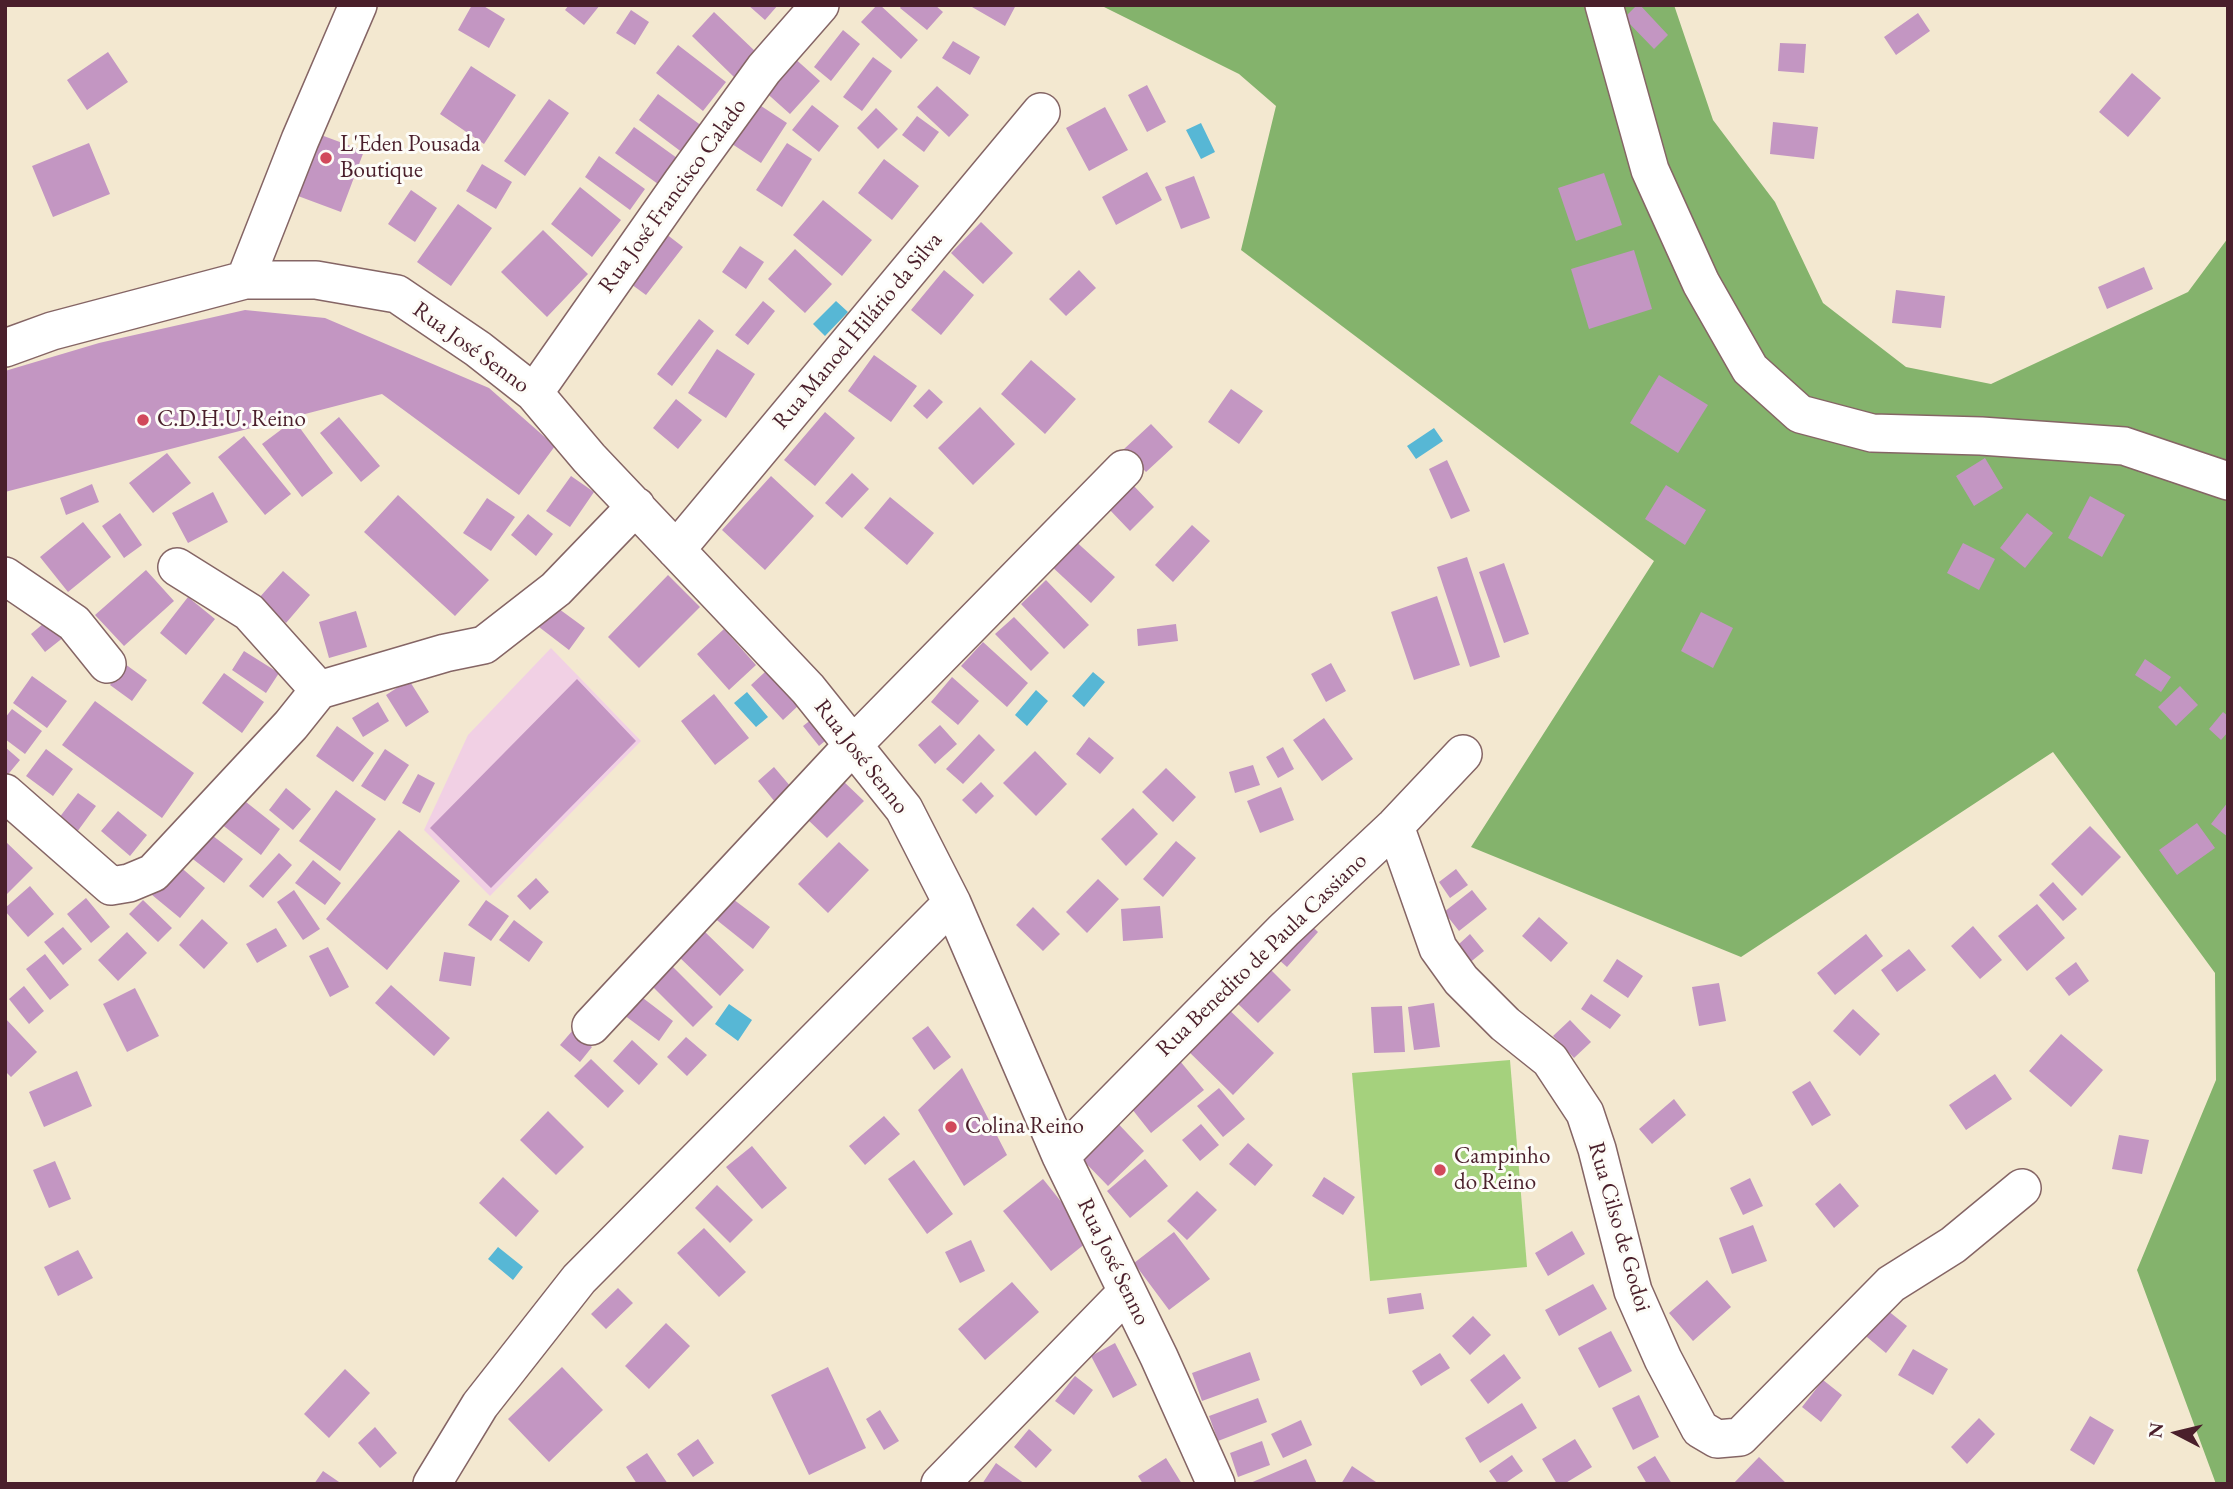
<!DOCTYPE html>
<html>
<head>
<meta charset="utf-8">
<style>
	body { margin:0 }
	#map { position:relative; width:2233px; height:1489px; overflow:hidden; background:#f3e8d0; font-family:"EB Garamond",serif }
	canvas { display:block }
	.frame { position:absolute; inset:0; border:7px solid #4a1f2b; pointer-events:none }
	.north { position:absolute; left:2142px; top:1398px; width:70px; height:70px; -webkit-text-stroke:5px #fdfcf7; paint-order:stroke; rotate:277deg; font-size:19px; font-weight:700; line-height:28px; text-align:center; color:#4a1f2b }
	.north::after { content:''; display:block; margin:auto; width:24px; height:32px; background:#4a1f2b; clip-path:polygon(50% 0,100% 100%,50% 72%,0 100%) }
</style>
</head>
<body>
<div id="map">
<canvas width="2233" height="1489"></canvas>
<div class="frame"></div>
<div class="north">N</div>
</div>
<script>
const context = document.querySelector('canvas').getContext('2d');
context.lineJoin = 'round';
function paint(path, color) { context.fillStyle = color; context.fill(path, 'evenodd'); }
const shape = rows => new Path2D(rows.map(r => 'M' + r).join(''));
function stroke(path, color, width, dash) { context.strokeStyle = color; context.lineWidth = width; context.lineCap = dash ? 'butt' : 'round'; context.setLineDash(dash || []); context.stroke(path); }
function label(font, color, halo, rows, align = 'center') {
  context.font = font + ' "EB Garamond",serif'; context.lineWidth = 6; context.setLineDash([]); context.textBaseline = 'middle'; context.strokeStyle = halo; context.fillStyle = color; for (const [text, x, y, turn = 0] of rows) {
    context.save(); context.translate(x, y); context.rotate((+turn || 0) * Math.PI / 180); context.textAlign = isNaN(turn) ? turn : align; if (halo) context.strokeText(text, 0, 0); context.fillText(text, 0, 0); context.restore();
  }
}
paint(shape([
	[551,648,641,741,490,896,424,830,468,735]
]), '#f1d0e4');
paint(shape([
	[1510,1060,1527,1267,1370,1281,1352,1073]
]), '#a5d17d');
paint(shape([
	[1100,5,1674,5,1713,120,1775,202,1823,303,1906,367,1991,384,2188,292,2228,238,2228,1484,2216,1484,2137,1270,2216,1080,2215,973,2053,752,1741,957,1471,847,1654,561,1241,250,1276,106,1239,74]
]), '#84b36c');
paint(shape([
	[1201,123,1215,152,1201,159,1186,130],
	[836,301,848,312,825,336,813,324],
	[1434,428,1443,441,1416,459,1407,446],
	[1093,672,1105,682,1084,707,1072,696],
	[1036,690,1048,701,1027,726,1015,715],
	[747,692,768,717,756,727,734,703],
	[729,1004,752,1020,738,1041,715,1024],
	[498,1247,523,1267,513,1280,488,1259]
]), '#57b7d5');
paint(shape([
	[472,5,482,5,505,19,489,48,458,30],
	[569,5,600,5,584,25,565,10],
	[748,5,778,5,765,20],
	[877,5,880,5,918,40,901,59,861,22],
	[902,5,935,5,943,12,927,30,900,8],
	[973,5,1016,5,1005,26,972,7],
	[1637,5,1640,5,1668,35,1654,49,1624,18],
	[631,10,649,22,635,45,616,33],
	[714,12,757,53,734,77,692,36],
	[1918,13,1930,31,1896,55,1884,37],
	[843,30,860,44,831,81,814,67],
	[953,41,980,57,970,75,942,58],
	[1780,43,1806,44,1804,73,1778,71],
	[678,45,726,82,703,111,656,73],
	[108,52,128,82,87,110,67,80],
	[792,56,820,81,790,114,762,89],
	[873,57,892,71,862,111,843,97],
	[471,66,516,95,484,144,440,114],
	[2132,73,2161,98,2128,137,2099,112],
	[1147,85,1166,122,1147,132,1128,95],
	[937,86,969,115,949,137,917,107],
	[658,94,702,126,683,153,639,120],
	[549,99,569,113,525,176,504,161],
	[755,102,787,123,761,163,729,142],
	[812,105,839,126,819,152,792,130],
	[1105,107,1128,150,1089,171,1066,128],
	[876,108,898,129,878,149,857,128],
	[917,116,939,132,924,152,902,135],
	[1773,122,1818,127,1814,159,1770,154],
	[634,127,677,158,658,184,615,153],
	[321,135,364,151,341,212,298,196],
	[89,143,110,194,53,217,32,166],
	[787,143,812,159,782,207,756,190],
	[599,156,645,189,630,210,585,177],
	[884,159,919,186,892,220,858,193],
	[482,164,512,182,496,209,466,191],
	[1147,172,1162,200,1116,225,1102,197],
	[1604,173,1622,225,1576,241,1558,188],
	[1194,176,1210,218,1181,229,1165,187],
	[580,187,621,220,592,257,551,224],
	[411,190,437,208,415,242,388,224],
	[823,200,872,240,842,276,793,235],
	[458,204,492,228,451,286,417,262],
	[981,222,1013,253,983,284,951,253],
	[543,230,588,274,547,317,501,272],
	[661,230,683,247,646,295,624,279],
	[740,246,764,262,746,289,722,272],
	[795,249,832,284,805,313,768,279],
	[1634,250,1652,309,1589,329,1571,269],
	[2144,267,2153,289,2107,309,2098,287],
	[944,270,974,295,941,335,911,310],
	[1079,270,1096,288,1066,316,1049,299],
	[1896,290,1945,296,1941,328,1892,323],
	[763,301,775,311,748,345,735,335],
	[245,310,325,318,489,388,555,446,519,495,382,394,5,492,5,371,99,343],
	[699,319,714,331,672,386,657,374],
	[717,349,755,374,726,418,688,393],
	[874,355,917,386,891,422,848,391],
	[1031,360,1076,399,1045,434,1001,394],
	[1659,375,1708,405,1678,453,1630,423],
	[929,389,943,402,927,419,913,406],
	[1231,389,1263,411,1239,444,1208,422],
	[676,399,702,420,678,449,653,428],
	[980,407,1015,444,973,485,938,448],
	[825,412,855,438,815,486,784,460],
	[339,417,380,466,361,482,320,433],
	[294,420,333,473,302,497,262,444],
	[1151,424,1173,447,1146,472,1124,449],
	[244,436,291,494,265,515,218,457],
	[167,453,191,483,153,513,129,483],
	[1985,458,2003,488,1974,506,1956,476],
	[1447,460,1470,511,1451,519,1429,469],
	[852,473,869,489,842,518,825,503],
	[571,476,594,492,570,527,546,511],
	[771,476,814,516,765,570,722,530],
	[92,484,99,502,66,515,60,498],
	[1132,484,1154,507,1130,531,1108,508],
	[1666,485,1706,510,1685,545,1645,519],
	[213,492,228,522,188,543,172,513],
	[398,495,489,580,455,616,364,532],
	[2090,496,2125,515,2102,557,2068,538],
	[890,497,934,533,907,565,864,528],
	[487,498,515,517,491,551,463,533],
	[120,513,142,545,124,558,102,526],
	[2027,513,2053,533,2025,568,2000,548],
	[528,514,553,534,536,556,511,535],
	[83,522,111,557,68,592,40,557],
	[1192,525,1210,541,1173,582,1155,565],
	[1072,538,1115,577,1091,603,1049,564],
	[1963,543,1995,559,1979,590,1947,573],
	[1467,557,1500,657,1470,667,1437,567],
	[1504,563,1529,634,1504,643,1479,572],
	[146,570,174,601,124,646,95,615],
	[283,571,310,595,286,623,259,598],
	[668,575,700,607,639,668,608,637],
	[1046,580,1089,625,1064,649,1021,604],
	[1437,596,1460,665,1414,680,1391,612],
	[188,597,215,619,186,655,160,633],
	[555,606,585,628,569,650,539,627],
	[356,611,367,647,329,658,319,622],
	[1701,612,1733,628,1713,668,1681,651],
	[1014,617,1049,653,1031,671,995,634],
	[50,618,64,637,45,652,31,634],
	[1176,624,1178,641,1138,646,1137,629],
	[724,629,756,665,729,690,697,654],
	[983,642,1028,683,1007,707,961,666],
	[244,651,279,673,266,693,232,670],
	[2145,659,2171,677,2161,692,2135,675],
	[1331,663,1346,691,1326,702,1311,674],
	[125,664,147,680,132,701,110,685],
	[765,672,798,706,783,720,751,685],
	[224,673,264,702,242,733,202,703],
	[32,676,67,701,47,728,13,703],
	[952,677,979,701,958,725,931,702],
	[577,679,636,741,491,888,430,828],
	[409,680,429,712,406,727,386,695],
	[2180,686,2198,705,2176,726,2158,707],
	[714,694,749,738,715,765,681,721],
	[95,701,194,773,162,818,62,745],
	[378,702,389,721,363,737,352,718],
	[12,709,42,731,25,754,5,739,5,718],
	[2223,712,2228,716,2228,732,2221,740,2209,729],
	[816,716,831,736,819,746,803,726],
	[1324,718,1353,759,1322,781,1293,740],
	[940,725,957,744,935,764,918,745],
	[337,726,374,753,353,782,316,756],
	[979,734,995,750,963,784,946,769],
	[1089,737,1114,758,1100,774,1076,754],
	[5,747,20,760,5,778],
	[1283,747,1294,769,1278,778,1266,757],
	[46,749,73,769,53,796,26,776],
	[385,749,409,765,385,801,361,786],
	[1035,751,1067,784,1036,816,1003,783],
	[1253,765,1260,785,1235,793,1229,772],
	[774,767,791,787,775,802,758,781],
	[1166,768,1196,797,1173,822,1142,792],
	[418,774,435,783,420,813,402,803],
	[842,780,864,801,827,838,806,818],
	[981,782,994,796,976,814,962,800],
	[1281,787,1294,820,1260,833,1247,801],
	[286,788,311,809,293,830,269,810],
	[336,790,376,819,340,871,299,841],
	[78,793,96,806,77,832,59,818],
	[236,794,280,829,261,855,216,820],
	[2228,802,2228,837,2211,824],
	[1133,808,1158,834,1126,866,1101,839],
	[118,811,147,835,130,856,101,831],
	[2197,823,2215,848,2177,875,2159,850],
	[2090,826,2121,857,2082,896,2051,864],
	[204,829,243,859,224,883,185,853],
	[399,830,460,881,387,970,326,919],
	[5,841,33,868,5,896],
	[1176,841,1196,858,1163,897,1143,879],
	[839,842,869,870,828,913,798,884],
	[279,853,292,865,263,898,249,886],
	[171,859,205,888,180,918,146,890],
	[313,860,341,883,325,905,295,883],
	[1456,869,1468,885,1450,898,1439,882],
	[536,878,549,892,530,910,517,896],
	[1098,879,1119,899,1087,933,1066,912],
	[2053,882,2077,909,2063,921,2039,895],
	[30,886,54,914,28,937,5,911,5,908],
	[294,890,320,929,303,940,277,902],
	[1472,890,1487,909,1459,931,1444,912],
	[729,896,770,927,753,949,713,917],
	[86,898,110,927,91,943,67,914],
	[143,900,172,928,158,942,129,914],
	[486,900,509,916,491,941,468,925],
	[2037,904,2065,938,2027,971,1998,936],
	[1160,906,1163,938,1123,941,1121,909],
	[1033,907,1060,934,1043,951,1016,925],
	[1301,916,1318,932,1287,967,1270,952],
	[1539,917,1568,943,1551,962,1522,936],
	[202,919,228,943,204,969,179,945],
	[514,920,543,942,529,962,499,940],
	[1973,926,2002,960,1980,979,1951,946],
	[63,927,82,949,63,965,44,942],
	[276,928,287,946,257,963,246,944],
	[703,930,744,970,720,996,678,956],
	[127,932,147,953,118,981,98,960],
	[1470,934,1484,951,1462,969,1449,953],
	[1866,934,1883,956,1835,995,1817,973],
	[328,947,349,987,330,997,309,956],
	[1909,949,1926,970,1897,992,1881,970],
	[444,952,475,957,471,986,439,981],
	[45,954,69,985,50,1000,26,969],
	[1617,959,1643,976,1628,998,1603,981],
	[668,962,713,1007,693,1027,648,982],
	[2076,962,2089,981,2069,996,2055,978],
	[1269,968,1291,990,1258,1023,1236,1002],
	[1719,983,1726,1021,1699,1026,1692,987],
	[391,985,450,1038,434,1056,375,1003],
	[24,986,44,1011,29,1024,9,999],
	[135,988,159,1036,127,1052,103,1004],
	[1591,994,1621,1015,1610,1029,1581,1009],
	[639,995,673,1021,659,1041,624,1015],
	[1221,1002,1274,1053,1233,1095,1181,1044],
	[1434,1003,1440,1047,1414,1050,1408,1007],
	[1402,1006,1405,1052,1374,1053,1371,1007],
	[1853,1009,1880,1034,1860,1056,1833,1031],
	[5,1018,37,1052,11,1077,5,1071],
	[1570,1020,1591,1042,1574,1058,1553,1036],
	[928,1026,951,1057,934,1070,912,1038],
	[573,1030,592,1047,580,1062,560,1045],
	[2061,1034,2103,1070,2071,1107,2029,1071],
	[686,1037,707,1055,687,1076,667,1057],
	[632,1040,658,1064,639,1085,613,1061],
	[591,1059,624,1091,608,1108,574,1076],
	[1180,1061,1204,1090,1151,1133,1128,1104],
	[962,1068,1007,1155,964,1186,918,1110],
	[77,1071,92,1106,44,1127,29,1092],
	[1995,1074,2012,1099,1966,1130,1949,1105],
	[1810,1081,1831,1115,1812,1126,1792,1092],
	[1219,1088,1245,1119,1223,1137,1197,1106],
	[1674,1099,1686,1115,1652,1144,1639,1129],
	[548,1111,584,1147,556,1175,520,1140],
	[1110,1115,1144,1151,1108,1186,1073,1150],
	[884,1116,900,1134,865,1165,849,1146],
	[1201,1124,1219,1145,1200,1161,1182,1140],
	[2119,1135,2149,1140,2142,1174,2112,1169],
	[1248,1143,1273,1165,1255,1186,1229,1164],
	[752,1146,787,1188,762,1209,726,1167],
	[1145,1159,1168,1186,1130,1218,1107,1191],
	[914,1160,953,1214,927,1234,888,1179],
	[55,1161,71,1199,49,1208,33,1170],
	[503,1177,539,1211,516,1237,479,1203],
	[1324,1177,1355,1197,1343,1215,1312,1196],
	[1750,1178,1763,1206,1743,1215,1730,1188],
	[1043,1179,1091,1239,1051,1271,1003,1211],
	[1840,1183,1859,1206,1834,1228,1815,1204],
	[717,1185,753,1220,730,1243,695,1208],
	[1197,1191,1217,1210,1187,1240,1167,1221],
	[1753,1225,1767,1261,1732,1274,1719,1238],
	[704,1228,746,1272,719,1297,677,1253],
	[1572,1231,1585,1254,1548,1276,1535,1253],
	[1174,1232,1210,1279,1169,1310,1134,1263],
	[971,1240,985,1271,960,1283,945,1252],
	[78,1250,93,1278,58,1296,44,1267],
	[1707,1280,1731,1307,1693,1341,1669,1313],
	[1012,1282,1039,1312,985,1360,958,1329],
	[1593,1284,1607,1309,1559,1336,1545,1310],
	[618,1288,633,1303,606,1329,591,1314],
	[1421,1293,1424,1309,1389,1314,1387,1298],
	[1882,1306,1907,1326,1886,1353,1861,1332],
	[1473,1316,1491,1335,1470,1355,1452,1336],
	[666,1323,690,1346,649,1389,625,1366],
	[1611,1331,1632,1371,1599,1388,1578,1348],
	[1115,1343,1137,1385,1113,1398,1091,1356],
	[1913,1349,1948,1369,1933,1395,1898,1375],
	[1250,1352,1260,1380,1202,1401,1192,1373],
	[1440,1353,1450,1368,1421,1386,1412,1371],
	[1504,1354,1521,1378,1488,1404,1470,1380],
	[562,1367,603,1410,549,1462,508,1419],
	[828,1367,866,1448,809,1475,771,1395],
	[345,1369,370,1393,329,1438,304,1414],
	[1075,1376,1093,1390,1074,1415,1055,1401],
	[1823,1380,1842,1395,1821,1422,1802,1407],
	[1639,1395,1659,1437,1633,1450,1612,1408],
	[1258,1398,1267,1422,1218,1441,1209,1416],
	[1522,1403,1537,1428,1480,1463,1465,1438],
	[880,1410,899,1441,884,1450,866,1419],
	[2090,1416,2114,1430,2094,1465,2070,1450],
	[1979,1418,1995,1434,1967,1464,1951,1447],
	[1301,1420,1312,1445,1283,1458,1271,1434],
	[375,1427,397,1453,380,1468,358,1443],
	[1029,1429,1052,1450,1036,1468,1014,1447],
	[698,1439,714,1463,693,1477,677,1454],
	[1575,1439,1592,1467,1564,1484,1557,1484,1542,1459],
	[1262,1441,1270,1465,1238,1477,1230,1453],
	[647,1453,668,1484,637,1484,626,1467],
	[1512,1455,1523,1471,1504,1484,1498,1484,1489,1471],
	[1655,1456,1672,1484,1647,1484,1637,1467],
	[1759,1457,1787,1484,1733,1484],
	[1166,1458,1182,1484,1143,1484,1138,1476],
	[1306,1459,1317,1484,1248,1484],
	[996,1463,1025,1484,982,1484],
	[1352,1466,1379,1484,1341,1484],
	[323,1471,342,1484,314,1484]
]), '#c396c2');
const minor = shape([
	[1604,5,1650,170,1701,283,1750,369,1800,414,1872,433,1981,436,2124,446,2228,481],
	[245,280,300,140,358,5],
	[5,348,52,331,245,280,316,280,397,294,478,349,534,393,589,458,808,689,904,809,952,903,1061,1156,1159,1357,1216,1484],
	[534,393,682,182,764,69,820,5],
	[676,550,1041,112],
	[177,567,249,612,319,690],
	[5,576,74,623,107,664],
	[5,793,111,886,129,883,153,873,291,725,319,690,445,653,484,645,556,589,636,506],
	[1395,826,1438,948,1461,980,1505,1024,1550,1060,1585,1113,1597,1149,1633,1291,1663,1359,1700,1429,1717,1439,1740,1437,1891,1284,1953,1245,2022,1188],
	[591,1026,853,745,1124,469],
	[1061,1156,1284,930,1395,826,1463,754],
	[432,1484,480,1405,579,1279,952,903],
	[940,1484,1127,1292]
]);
stroke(minor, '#856565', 40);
stroke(minor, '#fff', 37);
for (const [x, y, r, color] of [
	[326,158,7,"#d1495b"],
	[143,420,7,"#d1495b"],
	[951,1127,7,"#d1495b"],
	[1440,1170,7,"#d1495b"]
]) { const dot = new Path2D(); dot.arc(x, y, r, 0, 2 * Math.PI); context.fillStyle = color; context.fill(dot); stroke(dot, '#fdfcf7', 2.5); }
label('23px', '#4a1f2b', '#fdfcf7', [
	["L'Eden Pousada",340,145],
	["Boutique",340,171],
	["C.D.H.U. Reino",157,420],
	["Colina Reino",965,1127],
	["Campinho",1454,1157],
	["do Reino",1454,1183]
], 'left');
label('23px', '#4a1f2b', '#fdfcf7', [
	["Rua José Francisco Calado",673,196,-54],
	["Rua Manoel Hilário da Silva",858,331,-50],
	["Rua José Senno",471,348,36],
	["Rua José Senno",861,757,52],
	["Rua Benedito de Paula Cassiano",1262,955,-44],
	["Rua Cilso de Godoi",1619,1227,74],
	["Rua José Senno",1113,1262,64]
]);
</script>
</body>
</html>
